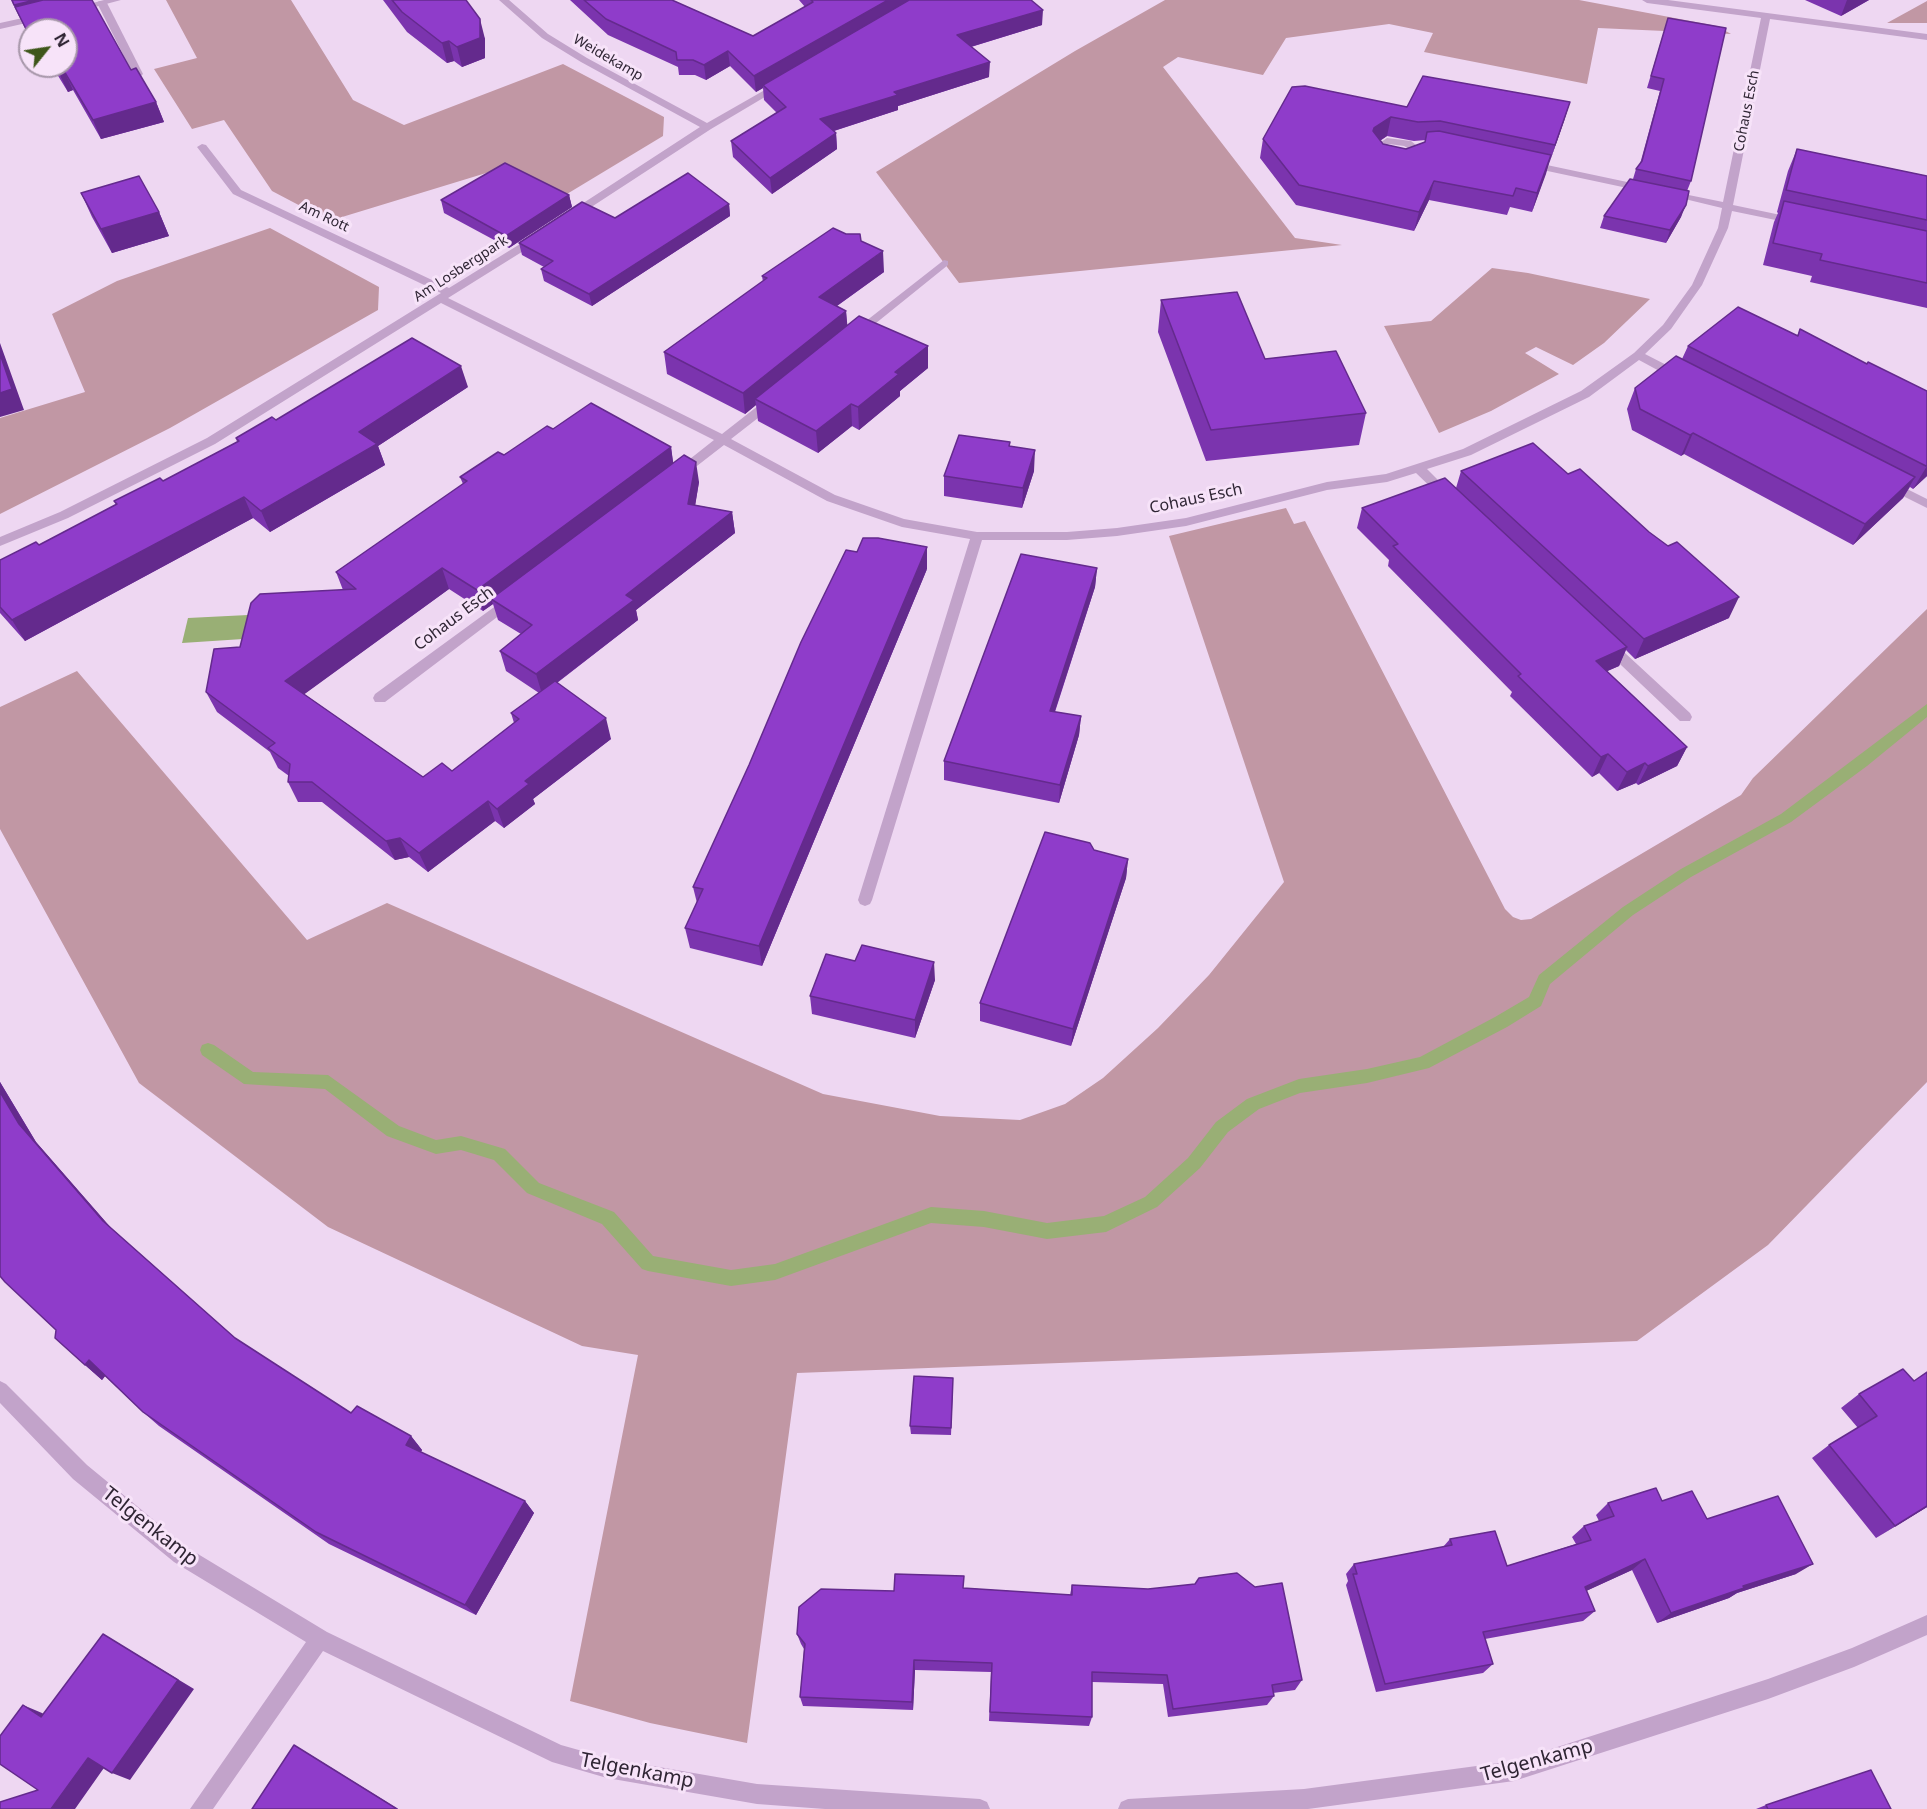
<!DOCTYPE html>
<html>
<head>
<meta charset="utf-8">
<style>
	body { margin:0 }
	#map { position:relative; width:1927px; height:1809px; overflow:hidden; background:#eed7f2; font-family:"Noto Sans",sans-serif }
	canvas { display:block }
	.north { position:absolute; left:18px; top:18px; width:60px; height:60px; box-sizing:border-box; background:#f7e3f9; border:2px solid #a797aa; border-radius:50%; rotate:60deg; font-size:16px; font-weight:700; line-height:24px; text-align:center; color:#2f2534 }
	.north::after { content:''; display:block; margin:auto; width:21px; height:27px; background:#3e561a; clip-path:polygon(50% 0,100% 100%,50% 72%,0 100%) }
</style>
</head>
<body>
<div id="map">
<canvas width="1927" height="1809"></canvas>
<div class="north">N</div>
</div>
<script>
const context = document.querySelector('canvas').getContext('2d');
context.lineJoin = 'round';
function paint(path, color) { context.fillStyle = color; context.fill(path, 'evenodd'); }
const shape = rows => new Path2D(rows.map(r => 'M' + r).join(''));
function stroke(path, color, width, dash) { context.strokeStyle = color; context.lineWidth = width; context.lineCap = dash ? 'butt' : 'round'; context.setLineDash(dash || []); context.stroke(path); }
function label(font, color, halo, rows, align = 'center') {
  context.font = font + ' "Noto Sans",sans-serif'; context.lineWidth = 6; context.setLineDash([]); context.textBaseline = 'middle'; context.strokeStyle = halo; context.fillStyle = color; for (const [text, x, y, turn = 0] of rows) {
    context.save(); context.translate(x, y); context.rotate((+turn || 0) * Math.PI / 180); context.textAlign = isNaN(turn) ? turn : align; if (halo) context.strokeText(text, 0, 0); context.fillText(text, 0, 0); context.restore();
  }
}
paint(shape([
	[166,0,291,0,353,100,404,125,563,64,664,117,663,136,557,200,496,170,329,221,272,191,224,120,192,129,154,69,197,58],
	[1165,0,1579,0,1717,26,1731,34,1598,28,1587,84,1424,52,1433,33,1389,24,1286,38,1263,75,1178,57,1163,67,1295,238,1342,245,959,283,876,172,1075,51],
	[1927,1,1927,23,1887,23],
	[270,228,379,287,378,310,170,428,0,514,0,418,85,392,52,314,117,281],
	[1492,268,1528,273,1650,299,1604,343,1573,365,1536,347,1525,353,1559,374,1491,411,1439,433,1384,326,1431,321],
	[1286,508,1294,524,1305,521,1505,909,1513,917,1521,920,1531,919,1741,795,1753,778,1927,609,1927,1082,1768,1245,1637,1341,797,1373,747,1743,650,1723,570,1701,638,1355,582,1346,328,1227,139,1083,0,829,0,707,77,671,307,940,387,903,823,1094,940,1116,1020,1120,1065,1104,1103,1078,1158,1028,1209,975,1284,882,1169,536]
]), '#c197a4');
paint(shape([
	[248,615,243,639,182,643,188,618]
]), '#99af75');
paint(shape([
	[1927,704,1927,717,1867,766,1791,822,1691,877,1633,915,1550,984,1541,1006,1507,1027,1429,1068,1367,1083,1300,1093,1259,1109,1228,1132,1200,1168,1157,1207,1106,1232,1047,1239,984,1227,931,1223,775,1280,731,1286,648,1271,642,1269,602,1224,527,1193,494,1160,461,1150,436,1154,387,1136,325,1089,244,1084,202,1055,200,1050,202,1045,208,1043,214,1045,253,1072,328,1075,399,1126,436,1140,461,1136,505,1149,539,1183,614,1212,653,1256,731,1270,775,1264,931,1207,984,1211,1047,1223,1104,1216,1145,1197,1188,1158,1216,1122,1247,1099,1299,1079,1367,1069,1420,1057,1495,1017,1529,997,1539,975,1623,907,1681,869,1781,814,1927,704]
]), '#99af75');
paint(shape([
	[99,1,107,3,143,74,141,76,133,74,97,3,99,1]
]), '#c2a3ca');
paint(shape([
	[104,0,121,0,76,12,71,9,104,0],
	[499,0,509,0,548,34,587,58,707,123,777,83,785,85,711,129,576,217,568,217,568,213,700,127,581,62,542,38,499,0],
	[1642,0,1668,0,1927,34,1927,40,1770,19,1733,205,1795,218,1800,221,1795,224,1732,211,1728,228,1702,285,1671,329,1645,354,1682,373,1682,379,1674,379,1639,360,1589,397,1471,455,1427,469,1450,492,1452,495,1450,498,1446,499,1442,498,1416,473,1387,482,1327,490,1186,526,1117,536,1067,540,982,540,872,900,870,904,865,906,860,904,858,900,970,539,902,527,827,501,724,445,684,476,676,476,676,470,714,440,441,303,215,444,68,518,0,546,0,537,60,512,207,438,441,293,233,194,197,147,202,144,206,145,241,190,449,288,533,236,541,236,541,240,448,298,722,434,768,398,776,398,776,404,731,439,835,495,904,519,977,532,1067,532,1117,528,1186,518,1327,482,1386,474,1463,449,1581,391,1634,353,1663,325,1692,285,1718,228,1722,208,1664,194,1669,191,1723,202,1761,18,1647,3,1642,0],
	[41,14,46,17,44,19,0,29,0,23,41,14],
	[1387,138,1411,141,1421,149,1421,157,1402,166,1379,161,1371,149,1387,138],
	[1389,144,1404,146,1411,150,1411,155,1401,160,1386,157,1381,150,1389,144],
	[1528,161,1646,186,1651,189,1646,192,1524,166,1523,164,1528,161],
	[944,260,948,261,948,265,860,336,852,336,852,332,944,260],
	[1889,480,1927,499,1927,508,1885,487,1883,484,1889,480],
	[512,594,517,596,519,599,517,602,385,702,375,702,373,698,375,694,512,594],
	[1607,639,1612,641,1690,713,1692,717,1690,721,1680,721,1602,647,1600,644,1602,641,1607,639],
	[0,1381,6,1384,87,1465,188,1548,327,1632,561,1745,607,1758,757,1784,980,1799,987,1802,990,1809,825,1809,757,1804,607,1778,552,1762,323,1651,213,1809,190,1809,306,1642,174,1562,73,1479,0,1403,0,1381],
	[1927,1615,1927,1635,1854,1667,1768,1699,1514,1781,1308,1809,1118,1809,1121,1802,1128,1799,1304,1789,1514,1761,1768,1679,1852,1648,1927,1615]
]), '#c2a3ca');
paint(shape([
	[11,0,92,0,131,70,156,102,164,122,101,139,73,90,68,92,52,66,66,66,66,30,30,30,30,38],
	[383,0,466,0,485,39,485,58,462,67,454,61,447,63,407,32],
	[570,0,672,0,753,36,805,7,799,0,1031,0,1042,25,971,47,989,77,898,106,898,110,834,131,836,133,837,149,772,194,733,157,731,141,777,113,764,100,763,88,756,92,730,66,706,80,695,75,679,75,678,67,608,35],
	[1805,0,1869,0,1841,16],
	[1668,18,1691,181,1687,191,1681,217,1666,243,1600,228,1604,216,1633,179,1636,169,1640,164,1660,91,1647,88],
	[1570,102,1564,121,1532,212,1510,207,1507,215,1429,200,1414,231,1296,205,1260,158,1263,139,1407,107],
	[1387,136,1414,141,1426,140,1425,142,1406,149,1383,144,1380,141],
	[1797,149,1927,176,1927,308,1810,282,1812,276,1763,265,1774,222,1778,213,1777,212,1788,171],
	[81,193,159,212,169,236,112,253,92,217],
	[569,195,572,207,509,248,444,213,441,200],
	[729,204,730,216,592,306,544,281,541,269,544,267,522,255,519,243,615,218],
	[846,234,861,241,884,272,837,306,846,311,847,326,928,346,928,368,900,391,900,396,859,430,852,426,818,453,758,421,756,405,745,414,667,374,664,352,763,282,762,276],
	[1161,300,1265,359,1366,413,1359,445,1206,461,1158,332],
	[1800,329,1867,364,1927,391,1927,476,1913,489,1910,487,1903,498,1853,545,1684,454,1681,456,1632,430,1627,409,1635,388,1682,359,1688,346,1797,336],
	[468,387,378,446,385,465,270,532,253,518,25,641,0,613,0,560,39,545,116,505,114,501,163,481,237,442,236,438,276,420],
	[553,429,671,447,673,464,699,482,695,505,732,512,735,533,636,610,638,620,557,683,611,739,533,799,535,804,504,828,495,821,428,872,409,857,395,860,322,802,298,802,288,782,289,776,278,768,270,752,217,712,206,692,240,647,343,590,336,572,463,484,460,477],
	[449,589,483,611,493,604,498,620,521,634,500,651,506,671,539,693,511,713,514,723,452,771,423,777,304,694],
	[1010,446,1034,471,1022,508,944,496,944,476],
	[1461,471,1729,618,1635,659,1626,650,1619,666,1607,671,1687,747,1677,766,1638,785,1636,783,1617,791,1599,773,1592,777,1510,696,1512,692,1388,566,1389,560,1357,528,1362,508,1456,488],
	[1097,568,1095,587,1055,712,1081,716,1079,735,1059,803,944,780,944,761],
	[927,569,762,966,690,948,685,928,697,903,693,887],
	[1094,850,1128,859,1126,878,1071,1046,980,1021,980,1003],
	[855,961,935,980,915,1038,812,1014,810,996],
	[0,1082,36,1142,110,1227,235,1338,351,1413,411,1436,422,1450,421,1452,525,1501,534,1513,476,1615,329,1544,159,1426,143,1412,105,1376,102,1380,85,1365,56,1330,0,1276],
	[1927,1372,1927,1507,1876,1538,1812,1458,1829,1445,1858,1428,1841,1408,1859,1394,1914,1381],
	[953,1387,951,1435,911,1434,910,1426],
	[1662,1501,1707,1519,1796,1574,1737,1593,1729,1598,1657,1623,1632,1570,1586,1591,1595,1611,1583,1621,1485,1639,1493,1664,1483,1673,1376,1692,1346,1585,1348,1581,1346,1574,1354,1564,1443,1547,1450,1539,1507,1566,1576,1544,1572,1537,1584,1526,1599,1521,1596,1515,1608,1503],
	[1072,1585,1302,1680,1295,1690,1273,1693,1274,1696,1267,1705,1168,1717,1163,1684,1092,1682,1092,1717,1089,1726,989,1721,991,1672,915,1670,913,1710,803,1706,800,1697,804,1649,801,1644,797,1634,894,1591,964,1588,1070,1595],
	[1766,1805,1891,1809,1756,1809]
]), '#7b34ae');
paint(shape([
	[35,0,90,0,19,16,14,5],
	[888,0,915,0,763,85,763,88,756,92,754,76],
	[1847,0,1869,0,1841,16],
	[1043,10,1042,25,957,51,957,35],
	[480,19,485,39,485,58,462,67,457,47],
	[449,41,454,61,447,63,442,43],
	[728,51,730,66,706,80,704,65],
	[990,62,989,77,898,106,898,110,821,135,820,119,894,92],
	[64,71,73,90,68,92,59,73],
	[156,102,164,122,101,139,93,120],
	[1570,102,1564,121,1549,164,1555,145],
	[1391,117,1387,136,1370,147,1374,128],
	[836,133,837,149,772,194,770,178],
	[1551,155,1546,174,1532,212,1537,193],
	[1434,181,1429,200,1414,231,1419,212],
	[569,195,572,207,509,248,506,236],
	[729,204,730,216,592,306,589,294],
	[1686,205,1681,217,1666,243,1670,230],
	[159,212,169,236,112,253,101,229],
	[883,251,884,272,820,318,819,297],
	[846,311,848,332,755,399,756,405,745,414,743,393],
	[0,343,24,410,0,417],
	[928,346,928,368,900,391,900,396,859,430,858,407,895,372],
	[461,366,468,387,378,446,385,465,270,532,261,511,359,432],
	[851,404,852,426,818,453,816,431],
	[1693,433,1684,454,1681,456,1690,435],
	[671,447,674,468,491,599,493,604,483,611,477,590],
	[1035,450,1034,471,1022,508,1023,488],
	[696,462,699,482,692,525,688,504],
	[1927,466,1927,476,1913,489],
	[1915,477,1903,498,1853,545,1865,524],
	[244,497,253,518,25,641,12,620],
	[732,512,735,533,636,610,638,620,542,694,536,674,626,595],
	[927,547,927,569,762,966,759,946],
	[442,568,449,589,295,701,285,681],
	[1097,568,1095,587,1049,729,1050,711],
	[1739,597,1729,618,1635,659,1644,639],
	[1627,647,1619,666,1587,680,1596,661],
	[1081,716,1079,735,1059,803,1060,785],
	[606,718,611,739,533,799,535,804,504,828,497,809,525,781],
	[1687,747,1677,766,1638,785,1648,766],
	[1608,754,1599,773,1592,777,1601,757],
	[1645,763,1636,783,1617,791,1627,772],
	[488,801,495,821,428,872,419,853],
	[400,838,409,857,395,860,386,841],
	[1128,859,1126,878,1071,1046,1073,1029],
	[934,962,935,980,915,1038,915,1020],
	[0,1082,36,1142,119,1237,103,1221,19,1124,0,1092],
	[89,1360,106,1375,102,1380,85,1365],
	[411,1436,422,1450,417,1458,406,1445],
	[525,1501,534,1513,476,1615,465,1605],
	[1927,1506,1927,1507,1876,1538,1895,1526],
	[1645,1559,1632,1570,1573,1597,1585,1587],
	[1813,1564,1796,1574,1737,1593,1729,1598,1657,1623,1671,1613,1743,1586],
	[103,1634,194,1689,130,1780,112,1773],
	[914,1660,915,1670,913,1710,912,1702],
	[23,1705,42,1713,60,1725,41,1717],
	[294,1745,309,1754,398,1809,397,1809],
	[88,1758,106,1765,75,1809,51,1809]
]), '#642a8d');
const building = shape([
	[12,0,35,0,14,5,12,0],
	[43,0,92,0,131,70,136,68,156,102,93,120,64,71,59,73,55,66,66,66,66,30,33,30,33,29,27,31,15,7,43,0],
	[392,0,466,0,480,19,480,38,457,47,449,41,442,43,402,12,392,0],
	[584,0,672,0,753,36,813,2,811,0,888,0,754,76,728,51,704,65,693,60,677,60,676,52,606,19,584,0],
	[909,0,1031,0,1043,10,957,35,990,62,894,92,898,95,820,119,836,133,770,178,731,141,786,107,763,85,909,0],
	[1668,18,1726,28,1691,181,1636,169,1642,161,1664,79,1651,76,1668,18],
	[1423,76,1570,102,1555,145,1440,121,1418,122,1391,117,1374,128,1373,131,1383,144,1406,149,1425,142,1427,132,1439,131,1551,155,1537,193,1516,188,1513,196,1434,181,1419,212,1299,185,1263,139,1292,87,1305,86,1407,107,1423,76],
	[1797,149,1927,176,1927,220,1786,190,1797,149],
	[505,163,569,195,506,236,441,200,505,163],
	[688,173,729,204,589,294,541,269,553,261,519,243,582,202,615,218,688,173],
	[139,176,159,212,101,229,81,193,139,176],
	[1630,179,1689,191,1686,205,1670,230,1604,216,1630,179],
	[1784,201,1927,231,1927,283,1820,260,1822,254,1773,243,1784,201],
	[833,228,846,234,860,234,861,241,883,251,819,297,846,311,743,393,664,352,767,278,762,276,833,228],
	[1237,292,1265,359,1336,351,1366,413,1211,430,1161,300,1237,292],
	[1738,307,1798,336,1800,329,1867,364,1868,362,1927,391,1927,466,1926,466,1688,346,1738,307],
	[859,316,928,346,895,372,899,374,858,407,851,404,816,431,755,399,859,316],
	[412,338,461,366,359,432,377,444,261,511,244,497,12,620,0,607,0,560,36,542,39,545,117,504,114,501,160,478,163,481,239,441,236,438,272,417,276,420,412,338],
	[0,354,12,389,0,393,0,354],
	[1676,356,1915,477,1865,524,1693,433,1690,435,1640,409,1635,388,1676,356],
	[591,403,671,447,477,590,442,568,285,681,423,777,442,763,452,771,519,719,511,713,555,681,606,718,525,781,529,784,497,809,488,801,419,853,400,838,386,841,312,782,288,782,290,764,268,748,275,743,206,692,214,649,240,647,251,603,260,594,356,589,336,572,467,481,460,477,498,452,504,455,547,426,553,429,591,403],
	[959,435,1010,442,1009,446,1035,450,1023,488,944,476,959,435],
	[1533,443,1568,474,1580,469,1649,532,1668,546,1677,542,1739,597,1644,639,1461,471,1533,443],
	[684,455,696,462,688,504,732,512,626,595,634,600,536,674,500,651,532,625,491,599,684,455],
	[1445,478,1627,647,1596,661,1687,747,1648,766,1645,763,1627,772,1608,754,1601,757,1518,676,1521,674,1393,546,1398,544,1362,508,1445,478],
	[863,538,878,538,927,547,759,946,685,928,703,889,693,887,749,765,801,642,846,550,857,552,863,538],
	[1021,554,1097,568,1050,711,1081,716,1060,785,944,761,1021,554],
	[1045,832,1090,843,1094,850,1128,859,1073,1029,980,1003,1045,832],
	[862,945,934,962,915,1020,810,996,826,954,855,961,862,945],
	[0,1092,19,1124,103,1221,235,1338,351,1413,357,1406,411,1436,406,1445,525,1501,465,1605,316,1532,143,1412,89,1360,85,1365,55,1338,56,1330,5,1282,0,1276,0,1092],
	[1903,1369,1914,1381,1927,1372,1927,1506,1895,1526,1829,1445,1877,1416,1859,1394,1903,1369],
	[914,1376,953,1378,951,1428,910,1426,914,1376],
	[1656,1488,1662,1501,1692,1491,1707,1519,1778,1496,1813,1564,1743,1586,1744,1588,1671,1613,1645,1559,1585,1587,1595,1611,1483,1632,1493,1664,1385,1684,1353,1574,1357,1574,1354,1564,1452,1545,1450,1539,1495,1531,1507,1566,1591,1540,1584,1526,1614,1516,1608,1503,1656,1488],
	[1237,1573,1255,1587,1282,1583,1302,1680,1272,1685,1274,1696,1173,1709,1167,1675,1092,1672,1092,1717,990,1712,992,1663,914,1660,912,1702,800,1697,805,1644,797,1634,799,1607,821,1589,894,1591,895,1574,964,1576,963,1588,1072,1595,1072,1585,1148,1589,1195,1584,1199,1578,1237,1573],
	[103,1634,178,1680,112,1773,88,1758,51,1809,0,1809,0,1802,38,1790,0,1764,0,1736,23,1705,41,1717,103,1634],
	[294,1745,397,1809,252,1809,294,1745],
	[1871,1770,1891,1809,1768,1809,1766,1805,1871,1770]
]);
paint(building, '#8f3cca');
stroke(building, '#642a8d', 1.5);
label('14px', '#2f2534', '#f7e3f9', [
	["Weidekamp",608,58,30],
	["Cohaus Esch",1747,111,-79],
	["Am Rott",324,217,25],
	["Am Losbergpark",461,269,-33]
]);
label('16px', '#2f2534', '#f7e3f9', [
	["Cohaus Esch",1196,499,-12],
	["Cohaus Esch",454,619,-37]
]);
label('20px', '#2f2534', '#f7e3f9', [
	["Telgenkamp",150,1527,38],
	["Telgenkamp",1537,1761,-15],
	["Telgenkamp",637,1771,11]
]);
</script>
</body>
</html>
